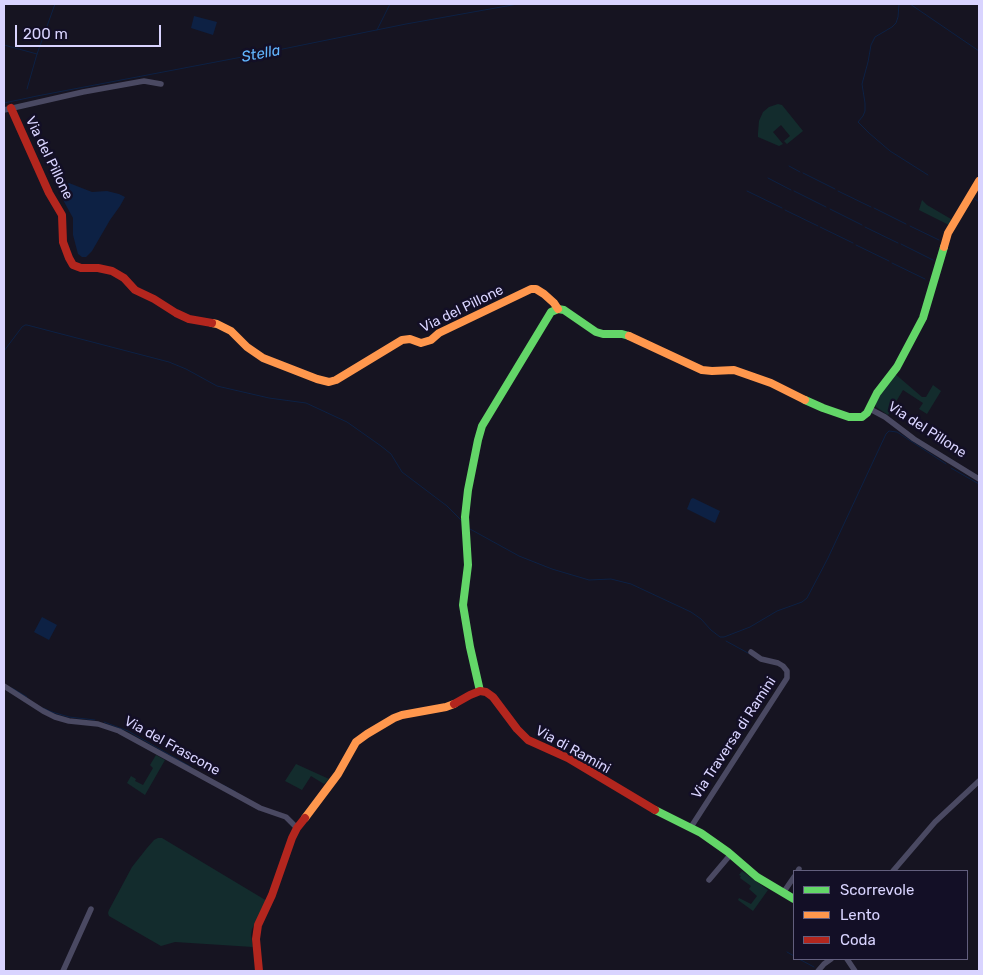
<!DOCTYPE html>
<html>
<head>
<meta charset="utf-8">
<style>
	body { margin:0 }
	#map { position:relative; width:983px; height:975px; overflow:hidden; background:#161421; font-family:Rubik,sans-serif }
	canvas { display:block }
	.frame { position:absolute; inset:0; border:5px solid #d9d4ff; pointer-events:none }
	.legend { position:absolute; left:793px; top:870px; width:175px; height:90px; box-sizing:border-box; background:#130f26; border:1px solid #625e7d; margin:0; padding:6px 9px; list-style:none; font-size:15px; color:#d9d4ff }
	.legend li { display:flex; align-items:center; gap:10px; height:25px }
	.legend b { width:25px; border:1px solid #625e7d }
	.scale { position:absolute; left:15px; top:25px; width:146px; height:22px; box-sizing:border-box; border:2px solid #d9d4ff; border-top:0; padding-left:6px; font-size:15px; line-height:18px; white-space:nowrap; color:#d9d4ff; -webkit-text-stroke:4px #130f26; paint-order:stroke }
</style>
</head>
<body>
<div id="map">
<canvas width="983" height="975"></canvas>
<div class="frame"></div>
<ul class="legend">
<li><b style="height:6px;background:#63d668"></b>Scorrevole</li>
<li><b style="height:6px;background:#ff974d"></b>Lento</li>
<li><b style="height:6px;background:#b3261e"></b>Coda</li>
</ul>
<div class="scale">200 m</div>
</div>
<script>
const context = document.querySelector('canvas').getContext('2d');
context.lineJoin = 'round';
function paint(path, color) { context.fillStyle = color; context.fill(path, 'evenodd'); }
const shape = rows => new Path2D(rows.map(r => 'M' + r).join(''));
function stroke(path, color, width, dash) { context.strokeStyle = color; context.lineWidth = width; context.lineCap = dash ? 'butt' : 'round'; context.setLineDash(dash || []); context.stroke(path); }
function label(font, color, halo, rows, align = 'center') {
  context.font = font + ' Rubik,sans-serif'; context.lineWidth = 5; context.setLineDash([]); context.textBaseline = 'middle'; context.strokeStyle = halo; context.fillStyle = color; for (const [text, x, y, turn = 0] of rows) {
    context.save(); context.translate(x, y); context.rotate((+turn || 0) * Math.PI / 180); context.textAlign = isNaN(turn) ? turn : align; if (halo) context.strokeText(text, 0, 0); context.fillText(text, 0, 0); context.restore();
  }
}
paint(shape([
	[778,104,782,105,803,131,787,144,784,141,790,136,781,125,773,132,783,144,779,146,758,137,758,133,759,121,763,112,769,107],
	[922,200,927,205,951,219,949,225,919,210],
	[894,373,922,397,926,397,933,385,941,391,927,414,919,409,923,403,903,390,888,415,876,407,875,401],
	[156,755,165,760,145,795,127,783,131,776,136,779,135,781,143,785,153,768,150,765],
	[296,764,329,779,324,784,311,776,302,790,285,781],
	[158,838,162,838,267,901,252,929,251,935,253,947,175,942,161,946,109,916,108,913,109,910,132,867,147,848,154,840],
	[742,871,768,890,753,911,738,900,739,898,751,904,757,896,749,889,751,886,740,878,741,876,739,875]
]), '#132c2d');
paint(shape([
	[194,16,217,22,213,35,191,28],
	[69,183,92,192,107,191,119,194,125,197,120,206,110,220,92,251,86,257,82,257,78,254,73,235,73,218,62,198,65,186],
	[693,498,720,511,715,523,687,509,691,499],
	[42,617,57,625,49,640,34,632]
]), '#0d2144');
stroke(shape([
	[899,4,898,17,896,23,892,27,875,37,871,45,868,62,862,84,865,103,865,111,863,116,858,122,869,133,890,151,928,175],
	[910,4,979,51],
	[377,30,390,4],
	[4,45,37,54],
	[27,89,37,54,55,4],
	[4,103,37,96,263,53,406,24,518,4],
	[789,166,800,172],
	[803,173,835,189],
	[768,178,791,190],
	[747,191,782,208],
	[794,191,826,207],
	[838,191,871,207],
	[975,199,979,202],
	[874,208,906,224],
	[830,209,862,225],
	[785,210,818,226],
	[910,226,939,240],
	[820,227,853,243],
	[865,227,898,243],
	[901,244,933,260],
	[856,245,889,261],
	[892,263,925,279],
	[4,351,22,327,25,325,27,325,169,362,186,369,217,386,269,398,306,403,347,422,381,446,391,454,402,472,447,506,462,521],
	[951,468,979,484],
	[470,529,519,556,552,569,589,580,611,579,631,584,691,612,701,619,711,630,720,637,724,637,750,627,777,611,802,602,807,598,828,558,886,434,889,431,897,432,946,464],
	[726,641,748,653],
	[12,688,27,697],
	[43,708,52,712,69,717,95,720],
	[104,722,128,731,191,767],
	[223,785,236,792],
	[787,952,794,956],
	[799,959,814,967]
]), '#0d2144', 1);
stroke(shape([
	[4,110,83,92,144,81,161,84],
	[870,409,885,417,914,439,979,479],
	[4,686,43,711,55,717,69,721,98,724,119,731,260,808,286,817,297,828],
	[691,827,787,678,787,671,783,666,778,663,761,659,751,652],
	[798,871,799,869],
	[893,871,935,822,979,781],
	[709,880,731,854],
	[783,893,794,877],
	[847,959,855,971],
	[63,971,91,909],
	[818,971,824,964,831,959]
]), '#4a4962', 5.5);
stroke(shape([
	[805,400,823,408,849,417,862,417,867,413,877,393,897,367,923,318,944,247],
	[480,691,470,647,463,605,468,565,465,517,468,490,478,440,482,426,551,312,558,309,564,310,596,332,603,334,622,334,629,336],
	[655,810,701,833,728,852,757,877,794,899]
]), '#63d668', 8);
stroke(shape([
	[944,247,948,233,979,181],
	[212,323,217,324,231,331,247,347,263,358,317,379,329,382,336,380,402,340,410,339,421,343,431,340,439,333,531,289,536,289,544,294,554,303,558,309],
	[629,336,702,370,712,371,734,370,771,383,805,400],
	[305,818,338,774,356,742,367,734,394,718,402,715,446,707,454,704]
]), '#ff974d', 8);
stroke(shape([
	[11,108,49,193,62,215,63,242,69,258,73,265,81,268,98,268,112,271,124,278,135,290,154,299,176,313,189,319,212,323],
	[454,704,470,695,480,691,486,692,493,697,517,729,528,740,568,758,655,810],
	[259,971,256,939,258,925,272,895,292,838,297,828,305,818]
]), '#b3261e', 8);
label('14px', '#d9d4ff', '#130f26', [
	["Via del Pillone",49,158,64],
	["Via del Pillone",462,309,-26],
	["Via del Pillone",927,430,33],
	["Via Traversa di Ramini",734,738,-57],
	["Via del Frascone",172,746,29],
	["Via di Ramini",573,750,29]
]);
label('italic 15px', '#62b6ff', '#130f26', [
	["Stella",261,54,-11]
]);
</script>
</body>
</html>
